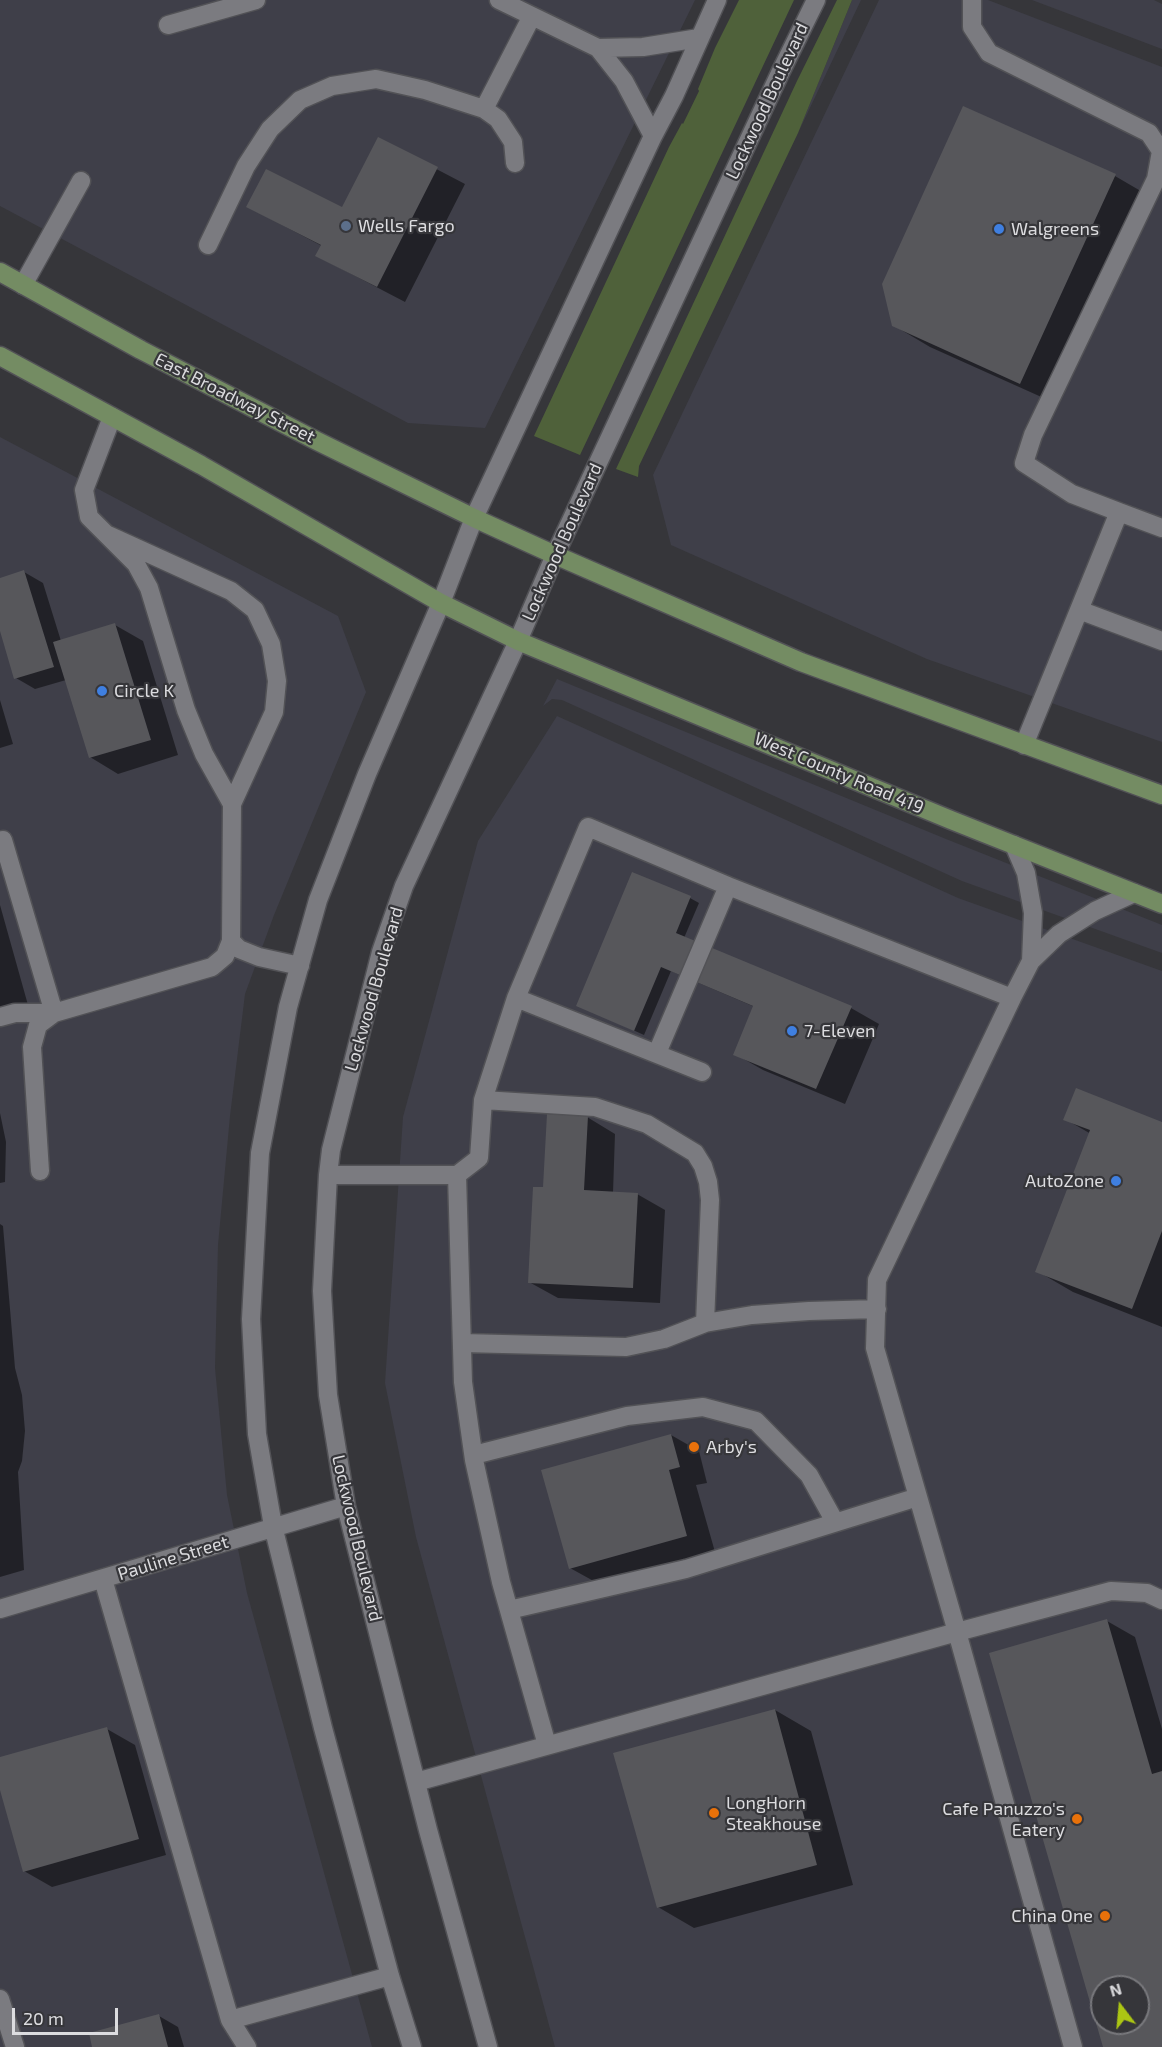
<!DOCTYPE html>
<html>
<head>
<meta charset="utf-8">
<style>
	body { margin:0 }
	#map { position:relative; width:1162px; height:2047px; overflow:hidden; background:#36363a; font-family:"Exo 2",sans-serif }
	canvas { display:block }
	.north { position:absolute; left:1090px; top:1975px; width:60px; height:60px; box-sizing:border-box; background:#36363a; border:2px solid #78787c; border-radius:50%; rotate:344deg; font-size:16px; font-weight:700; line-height:24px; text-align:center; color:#dcdcdf }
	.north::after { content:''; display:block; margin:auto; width:21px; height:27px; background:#acc613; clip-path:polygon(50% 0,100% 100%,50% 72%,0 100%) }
	.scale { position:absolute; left:12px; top:2008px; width:106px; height:27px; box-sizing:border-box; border:3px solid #dcdcdf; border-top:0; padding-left:8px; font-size:18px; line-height:21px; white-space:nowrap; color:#dcdcdf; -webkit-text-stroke:4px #36363a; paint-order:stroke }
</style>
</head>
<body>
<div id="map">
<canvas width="1162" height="2047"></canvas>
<div class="north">N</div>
<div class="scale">20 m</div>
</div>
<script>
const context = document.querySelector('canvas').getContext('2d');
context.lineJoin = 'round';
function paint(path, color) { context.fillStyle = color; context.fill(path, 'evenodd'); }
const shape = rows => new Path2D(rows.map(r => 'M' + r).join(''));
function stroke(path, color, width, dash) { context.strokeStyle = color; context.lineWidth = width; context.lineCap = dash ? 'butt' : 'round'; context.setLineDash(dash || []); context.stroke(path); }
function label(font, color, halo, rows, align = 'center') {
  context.font = font + ' "Exo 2",sans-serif'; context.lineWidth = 4.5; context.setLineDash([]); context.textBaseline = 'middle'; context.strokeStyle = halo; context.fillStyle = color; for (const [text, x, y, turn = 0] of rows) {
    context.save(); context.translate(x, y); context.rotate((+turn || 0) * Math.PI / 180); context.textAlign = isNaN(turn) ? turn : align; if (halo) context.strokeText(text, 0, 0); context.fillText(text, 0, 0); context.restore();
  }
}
paint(shape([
	[0,0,695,0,485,428,408,423,0,206],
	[852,0,861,0,798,133],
	[879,0,988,0,1162,67,1162,742,927,659,671,545,653,475],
	[1032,0,1154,0,1162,4,1162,49],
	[0,437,338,616,366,692,274,915,245,994,230,1116,218,1245,215,1368,227,1495,247,1593,372,2047,0,2047],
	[557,679,946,839,1162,925,1162,953,962,881,562,700,552,699,543,706],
	[557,716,958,898,1162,971,1162,2047,555,2047,416,1537,385,1383,403,1117,478,841],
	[1102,1987,1138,1987,1138,2023,1102,2023]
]), '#3f3f49');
paint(shape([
	[739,0,794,0,580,455,534,436,669,147,682,123,683,124,699,91,698,89,715,48],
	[837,0,852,0,798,133,639,466,638,477,616,469,797,81]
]), '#4f613a');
paint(shape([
	[379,139,465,184,405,302,317,256,322,246,248,207,343,209],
	[1115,176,1151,197,1057,404,930,347,893,325],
	[24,572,43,583,61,641,115,625,143,641,178,755,118,774,90,757,66,680,35,689,16,678,0,626,0,579],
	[0,700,13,744,0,748],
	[690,898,699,903,684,938,851,1008,879,1024,845,1104,763,1070,735,1054,755,1007,671,971,644,1035,577,1005],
	[0,905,28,1005,0,1013],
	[0,1113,6,1142,5,1182,0,1183],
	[587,1117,615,1134,613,1193,637,1194,665,1210,660,1303,558,1298,529,1282,545,1189],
	[1065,1119,1162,1124,1162,1327,1073,1292,1037,1271,1091,1134],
	[0,1224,3,1226,15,1368,22,1395,25,1431,22,1461,18,1472,24,1570,0,1577],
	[671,1435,699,1451,707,1483,696,1485,715,1552,599,1584,570,1568],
	[1107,1621,1135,1637,1162,1729,1162,2047,1104,2047,991,1654],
	[1102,1987,1138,1987,1138,2023,1102,2023],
	[775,1710,811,1731,853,1885,694,1928,658,1907],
	[107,1729,135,1745,166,1855,52,1887,24,1871,0,1785,0,1758],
	[159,2016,178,2027,184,2047,94,2047]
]), '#0007');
paint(shape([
	[963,106,1116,174,1020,384,892,326,882,284],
	[378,137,438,167,377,287,315,256,321,245,246,207,266,169,342,207],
	[24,570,54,667,14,679,0,631,0,578],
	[115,623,151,740,89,758,53,642],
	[632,872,691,896,676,933,852,1006,816,1089,733,1055,753,1006,661,967,634,1031,576,1006],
	[1076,1088,1162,1122,1162,1231,1132,1309,1035,1272,1090,1130,1063,1120],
	[547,1114,588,1116,584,1190,638,1193,633,1288,528,1283,533,1187,543,1187],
	[671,1434,680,1467,669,1470,687,1536,569,1569,541,1470],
	[1107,1619,1152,1774,1162,1771,1162,2047,1103,2047,989,1653],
	[1102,1987,1138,1987,1138,2023,1102,2023],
	[775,1709,817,1865,657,1908,613,1753],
	[107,1727,139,1839,23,1872,0,1790,0,1757],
	[159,2014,168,2047,92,2047,89,2033]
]), '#57575b');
const minor = shape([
	[499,0,532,16],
	[972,0,972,27,989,53,1149,133,1161,151,1156,179,1033,435,1024,463,1072,494,1119,512,1024,745],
	[168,25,256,0],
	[653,136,624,81,598,48,643,47,699,38],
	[515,163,513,142,498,119,484,109,532,16,598,48],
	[208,245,246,166,270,129,300,100,332,86,376,79,425,90,484,109],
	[23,285,81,181],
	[112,417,84,490,89,517,136,564,149,588,186,710,204,754,232,804],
	[1119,512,1162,528],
	[1079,610,1162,641],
	[3,840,54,1013],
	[1014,845,1026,873,1033,913,1031,961],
	[231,941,239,949,259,957,300,966],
	[516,998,702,1072],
	[1012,998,877,1280,875,1348,957,1632,1073,2047],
	[0,1017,15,1013,54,1013,212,967,225,956,231,941,232,804,274,712,277,681,271,644,255,610,231,591,108,535],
	[657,1053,728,886],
	[483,1100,595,1107,647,1124,695,1153,703,1166,708,1182,710,1200,705,1323],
	[40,1171,32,1047,38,1025,54,1013],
	[328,1175,457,1175,479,1158,483,1100,516,998,588,827,728,886,1012,998,1031,961,1059,934,1095,911,1134,893],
	[457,1175,463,1382,474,1460,501,1582,547,1745],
	[462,1343,626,1347,664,1339,705,1323,752,1315,809,1311,877,1309],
	[474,1455,627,1416,703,1407,756,1421,809,1475,835,1522],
	[103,1579,230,2020,390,1976],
	[0,1609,346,1506],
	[509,1610,686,1569,918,1497],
	[416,1782,957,1632,1111,1591,1147,1593,1162,1600],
	[0,1999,15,2047],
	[230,2020,247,2047],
	[412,2047,390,1976,323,1728,273,1526,257,1434,251,1319,260,1153,288,1007,318,900,367,774,441,603,474,518,653,136,674,96,717,0],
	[488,2047,428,1830,346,1506,328,1395,322,1291,328,1175,331,1150,381,952,404,886,518,641,555,555,781,71,816,0]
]);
const major = shape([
	[0,272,141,350,317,441,474,518,555,555,801,662,1162,795],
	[0,356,201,465,441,603,518,641,951,820,1162,904]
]);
stroke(minor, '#525256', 21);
stroke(major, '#525256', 21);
stroke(minor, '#7b7b80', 18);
stroke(major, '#748c63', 18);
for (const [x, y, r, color] of [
	[346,226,6,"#5c6f8a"],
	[999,229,6,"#3f7fe0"],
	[102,691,6,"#3f7fe0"],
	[792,1031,6,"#3f7fe0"],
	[1116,1181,6,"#3f7fe0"],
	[694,1447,6,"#e8710a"],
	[714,1813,6,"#e8710a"],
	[1077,1819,6,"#e8710a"],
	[1105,1916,6,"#e8710a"]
]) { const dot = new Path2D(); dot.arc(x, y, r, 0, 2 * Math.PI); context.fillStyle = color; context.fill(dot); stroke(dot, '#36363a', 2); }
label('18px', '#dcdcdf', '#36363a', [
	["Lockwood Boulevard",767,101,-65],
	["East Broadway Street",235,398,27],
	["Lockwood Boulevard",562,542,-66],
	["West County Road 419",839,773,23],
	["Lockwood Boulevard",374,989,-74],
	["Lockwood Boulevard",357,1538,77],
	["Pauline Street",173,1558,-17]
]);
label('18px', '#dcdcdf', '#36363a', [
	["Wells Fargo",358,226],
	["Walgreens",1011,229],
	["Circle K",114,691],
	["7-Eleven",804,1031],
	["AutoZone",1104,1181,"right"],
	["Arby's",706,1447],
	["LongHorn",726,1803],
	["Steakhouse",726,1824],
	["Cafe Panuzzo's",1065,1809,"right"],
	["Eatery",1065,1830,"right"],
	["China One",1093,1916,"right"]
], 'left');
</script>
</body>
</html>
